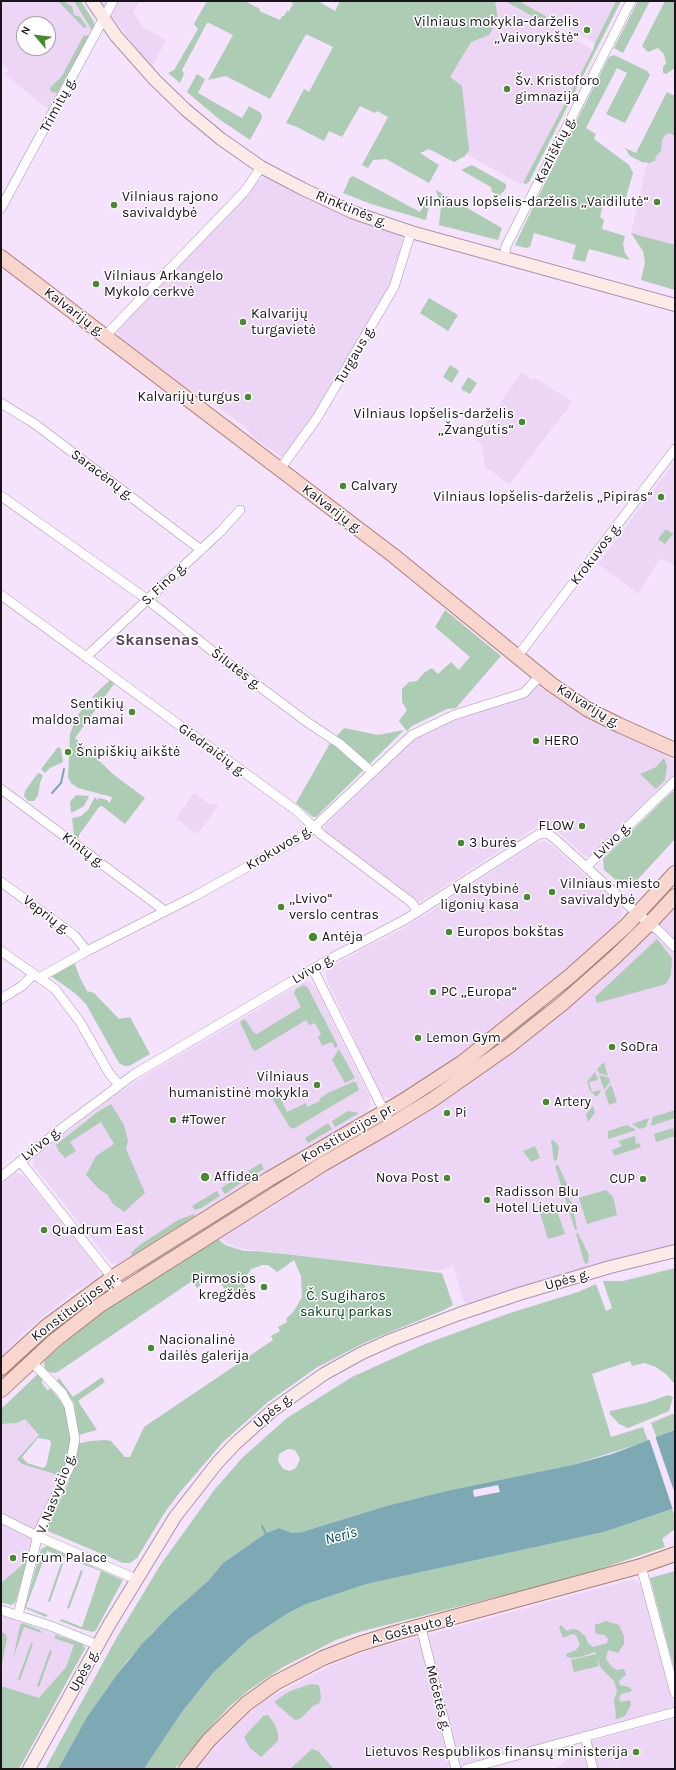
<!DOCTYPE html>
<html>
<head>
<meta charset="utf-8">
<style>
	body { margin:0 }
	#map { position:relative; width:676px; height:1770px; overflow:hidden; background:#f5e2fc; font-family:Karla,sans-serif }
	canvas { display:block }
	.frame { position:absolute; inset:0; border:2px solid #1a131c; pointer-events:none }
	.north { position:absolute; left:16px; top:16px; width:40px; height:40px; box-sizing:border-box; background:#fff; border:1px solid #a3a1a4; border-radius:50%; rotate:298deg; font-size:11px; font-weight:700; line-height:16px; text-align:center; color:#1a131c }
	.north::after { content:''; display:block; margin:auto; width:14px; height:18px; background:#488a2e; clip-path:polygon(50% 0,100% 100%,50% 72%,0 100%) }
</style>
</head>
<body>
<div id="map">
<canvas width="676" height="1770"></canvas>
<div class="frame"></div>
<div class="north">N</div>
</div>
<script>
const context = document.querySelector('canvas').getContext('2d');
context.lineJoin = 'round';
function paint(path, color) { context.fillStyle = color; context.fill(path, 'evenodd'); }
const shape = rows => new Path2D(rows.map(r => 'M' + r).join(''));
function stroke(path, color, width, dash) { context.strokeStyle = color; context.lineWidth = width; context.lineCap = dash ? 'butt' : 'round'; context.setLineDash(dash || []); context.stroke(path); }
function label(font, color, halo, rows, align = 'center') {
  context.font = font + ' Karla,sans-serif'; context.lineWidth = 3; context.setLineDash([]); context.textBaseline = 'middle'; context.strokeStyle = halo; context.fillStyle = color; for (const [text, x, y, turn = 0] of rows) {
    context.save(); context.translate(x, y); context.rotate((+turn || 0) * Math.PI / 180); context.textAlign = isNaN(turn) ? turn : align; if (halo) context.strokeText(text, 0, 0); context.fillText(text, 0, 0); context.restore();
  }
}
paint(shape([
	[1,1,81,1,94,22,95,25,51,111,5,75,9,70,1,63],
	[24,24,48,24,48,48,24,48],
	[101,1,140,1,133,12,144,28,166,40,152,67,112,18],
	[365,1,505,1,593,50,522,185,395,115],
	[519,1,616,1,595,43],
	[675,115,675,245,631,233,646,167],
	[265,177,313,202,348,217,398,234,402,238,403,242,389,287,326,396,304,430,284,456,282,457,253,437,245,427,203,396,190,390,120,338,117,332,117,328,256,182],
	[521,372,533,380,535,378,571,401,568,408,510,484,508,484,492,471,485,467,482,444,475,440],
	[675,461,675,566,660,558,638,594,598,564],
	[537,682,572,707,660,750,675,762,675,777,591,857,584,855,545,821,422,901,417,902,327,835,324,831,325,826,415,738,462,715,525,696],
	[194,793,211,805,213,803,218,806,198,834,176,819],
	[545,841,553,846,620,906,622,912,619,923,567,972,484,1039,454,1059,395,1097,391,1098,383,1096,379,1093,359,1051,353,1034,327,980,326,971,333,965,406,927,535,844],
	[675,907,675,1245,573,1271,467,1304,464,1302,453,1266,437,1271,244,1249,226,1243,219,1237,273,1207,290,1193,428,1110,475,1079,581,997,614,967],
	[306,981,310,982,316,988,369,1095,370,1105,366,1113,119,1265,112,1264,34,1166,33,1162,35,1157,108,1100,140,1079],
	[16,1173,23,1175,97,1267,99,1274,95,1280,72,1293,22,1334,1,1358,1,1185],
	[25,1419,39,1435,17,1458,22,1464,58,1475,30,1552,16,1602,11,1605,1,1602,1,1424,17,1423],
	[633,1579,641,1584,675,1706,557,1740,463,1764,458,1761,427,1635],
	[1,1615,82,1643,86,1646,86,1648,74,1670,66,1667,39,1699,1,1686,1,1670,7,1639,6,1634,1,1632],
	[417,1637,421,1639,451,1764,448,1769,196,1769,234,1727,265,1700,334,1664,375,1648],
	[675,1718,675,1769,595,1769,589,1743,592,1741],
	[579,1749,583,1754,588,1769,555,1769,571,1756,570,1751]
]), '#edd5f6');
paint(shape([
	[58,1,66,1,67,4,72,6,74,15,80,17,87,27,84,28],
	[74,1,81,1,94,22,93,32],
	[207,1,245,1,260,9,259,11,280,20,282,16,284,16,287,11,289,11,293,4,291,2,291,1,322,1,321,3,335,11,340,1,495,1,498,20,489,35,471,42,450,77,462,86,469,150,465,156,454,162,429,149,420,153,439,165,429,183,386,159,373,160,368,168,362,165,388,117,377,111,375,113,360,106,342,137,329,131,324,141,297,127,286,123,304,89,309,92,333,47,306,34,270,99,226,76,208,80,233,35,209,23,207,23,182,70,184,74,180,83,168,73,174,70,198,29,194,24],
	[505,1,519,1,549,18,551,21,550,26],
	[616,1,621,1,529,182,526,184,523,183,593,50,595,43],
	[638,1,650,1,623,53,614,48],
	[665,1,675,1,675,68,666,74,663,73,663,67,666,63,664,54,658,48,648,52,642,46],
	[84,35,89,36,57,93,52,92,49,89,62,76],
	[614,55,647,71,650,75,625,123,606,114,627,73,617,68,586,128,596,134,594,139,629,165,633,173,624,204,604,199,600,217,604,220,602,229,625,236,623,243,625,253,630,260,589,249,585,262,572,259,576,245,534,233,530,247,526,248,515,245,537,199,609,57],
	[197,74,205,79,198,93,242,118,249,106,261,113,262,118,250,140,219,119,187,92],
	[667,92,675,96,675,136,670,133,665,135,662,140,661,151,656,156,655,161,649,163,642,162,630,156,625,148,636,153],
	[472,165,506,184,506,188,503,192,499,196,492,192,491,187,461,170],
	[353,176,420,212,427,200,429,205,426,220,371,204,343,193,350,178],
	[436,190,502,228,498,240,439,225,441,206],
	[631,233,675,245,675,290,641,280,645,262,643,251],
	[429,298,458,315,448,331,420,313],
	[450,365,459,371,452,383,443,377],
	[468,377,477,383,470,394,461,389],
	[666,529,673,534,665,544,658,539],
	[445,610,501,656,456,708,447,709,412,726,407,731,399,721,407,710,402,702,402,689,409,682,417,681,425,672,432,668,438,674,451,662,459,670,470,657,435,627],
	[110,680,114,684,75,738,114,775,145,798,125,824,102,806,99,807,79,835,78,839,74,835,72,818,81,816,88,810,95,797,97,800,99,798,107,800,110,803,112,797,78,788,71,783,68,777,70,734,76,718,88,701,95,705,98,700,92,697],
	[344,728,378,735,404,730,316,817,313,817,296,803,329,745],
	[58,747,61,749,63,762,50,768,45,773,41,769],
	[664,758,667,766,665,780,656,789,640,774,656,767],
	[38,773,43,775,40,783,38,795,34,801,28,801,24,796,25,791],
	[675,789,675,839,628,890,604,870,603,859],
	[76,795,89,796,84,806,71,813,70,802],
	[657,939,672,958,671,975,666,984,597,1003,595,997],
	[74,962,80,978,87,991,94,993,119,1019,130,1017,150,1054,129,1066,125,1066,119,1063,86,1004,76,994,51,976],
	[304,985,308,988,338,1046,335,1048,332,1042,322,1046,318,1037,321,1034,315,1023,309,1025,306,1020,255,1051,253,1050,240,1022,245,1019,253,1032,257,1034,301,1007,294,993,296,989],
	[544,1006,546,1009,465,1070,464,1068],
	[339,1049,355,1078,345,1083,332,1060],
	[604,1062,608,1076,599,1073,597,1069],
	[595,1072,598,1080,589,1082,592,1092,601,1090,597,1097,590,1091,587,1082],
	[599,1075,609,1078,610,1082,604,1090],
	[353,1082,356,1082,359,1090,293,1129,289,1126,272,1098,279,1095,287,1112,306,1103,307,1107,320,1101,319,1099,328,1093],
	[611,1084,617,1102,609,1105,605,1092],
	[111,1104,124,1125,128,1141,126,1149,145,1193,124,1212,113,1204,107,1194,100,1190,86,1175,96,1156,114,1144,101,1122,70,1142,76,1151,65,1158,58,1150,56,1145,99,1111],
	[593,1106,595,1113,588,1122,586,1114],
	[675,1110,675,1118,651,1126,653,1117],
	[348,1111,359,1113,335,1127,332,1121],
	[649,1118,646,1127,640,1129,632,1124],
	[328,1123,332,1129,308,1143,305,1138],
	[627,1125,636,1130,608,1139,608,1131],
	[673,1128,675,1136,656,1142,654,1134],
	[635,1136,636,1144,639,1143,641,1147,614,1156,612,1150,622,1146,618,1141],
	[551,1140,553,1140,559,1146,557,1160,554,1161],
	[535,1146,540,1158,531,1162,523,1151],
	[261,1163,264,1169,252,1176,248,1171],
	[558,1165,568,1186,566,1194,564,1195,555,1166],
	[245,1173,248,1178,225,1194,221,1188],
	[606,1190,613,1197,617,1215,587,1224,579,1198],
	[217,1191,220,1196,201,1208,195,1210,192,1206],
	[567,1197,572,1202,577,1229,575,1230,565,1198],
	[250,1198,252,1201,139,1273,137,1270],
	[554,1202,565,1234,548,1239,538,1207],
	[194,1214,195,1216,131,1256,131,1253,141,1244,178,1220],
	[578,1233,589,1255,588,1263,585,1264,576,1234],
	[217,1238,225,1245,244,1251,255,1251,294,1255,442,1273,453,1305,444,1310,366,1342,316,1368,268,1402,223,1442,180,1492,165,1512,137,1558,130,1563,123,1563,48,1531,48,1525,70,1480,58,1475,22,1464,17,1459,39,1435,25,1419,17,1423,1,1424,1,1409,39,1373,42,1377,42,1383,47,1390,51,1389,64,1405,71,1443,81,1443,90,1441,106,1440,111,1441,125,1457,130,1457,144,1427,273,1340,271,1336,280,1331,278,1327,287,1322,286,1319,294,1311,302,1297,301,1276,294,1260,277,1272,268,1265,262,1265,251,1269,245,1279,245,1288,247,1293,233,1301,215,1275,197,1288,192,1281,59,1371,55,1373,49,1372,45,1369,44,1362,45,1359,101,1313],
	[38,1438,50,1440,51,1444,46,1466,43,1468,27,1463,22,1457],
	[675,1268,675,1385,667,1375,656,1367,644,1363,632,1366,630,1361,592,1374,611,1437,643,1427,648,1441,572,1465,446,1491,386,1506,302,1532,292,1533,279,1528,266,1533,223,1563,208,1581,153,1632,128,1660,99,1700,82,1726,58,1769,45,1769,117,1637,161,1564,215,1489,243,1457,287,1418,352,1377,425,1344,510,1313,578,1292,596,1284,606,1311,612,1308,603,1281,623,1281],
	[288,1449,295,1450,300,1459,296,1468,290,1471,283,1469,278,1461,279,1454],
	[39,1342,41,1344,1,1380,1,1375],
	[102,1377,105,1382,78,1401,97,1430,79,1435,74,1403,57,1381,59,1378,73,1397],
	[668,1395,673,1397,669,1411,628,1428,619,1424,610,1414,610,1411,646,1403],
	[675,1413,675,1430,657,1438,651,1423],
	[672,1509,675,1516,675,1529,662,1539,665,1547,582,1575,359,1632,336,1640,283,1667,249,1690,230,1706,204,1734,175,1769,144,1769,182,1712,213,1673,249,1639,285,1615,304,1605,367,1584,604,1532],
	[47,1546,123,1580,96,1630,93,1632,81,1629,60,1621,61,1619,82,1627,101,1571,47,1551,26,1607,48,1615,46,1617,25,1608,41,1549],
	[30,1552,15,1603,11,1605,1,1602,1,1583,21,1566],
	[61,1563,63,1564,50,1602,48,1601],
	[81,1570,83,1571,69,1609,67,1608],
	[675,1571,675,1672,650,1578],
	[606,1621,619,1625,624,1636,624,1644,618,1653,608,1650,606,1659,612,1667,617,1670,624,1669,626,1675,619,1681,620,1685,629,1687,632,1690,630,1692,621,1694,619,1699,621,1702,630,1700,631,1705,625,1716,617,1719,615,1719,616,1714,614,1700,617,1691,614,1681,601,1668,597,1657,599,1666,574,1672,571,1660,596,1654,595,1652,580,1657,571,1658,567,1657,566,1654,576,1650,580,1645,576,1635,572,1634,563,1638,559,1627,561,1625,567,1631,572,1629,578,1630,585,1636,588,1643,593,1647,607,1643,608,1639,605,1635,596,1634,595,1631,595,1625],
	[23,1623,40,1630,42,1633,24,1627,13,1659,20,1625],
	[1,1632,6,1634,7,1639,1,1670],
	[56,1635,82,1644,85,1649,83,1652,19,1769,1,1769,1,1686,39,1698,66,1667,74,1645,54,1638],
	[31,1643,33,1644,20,1680,18,1679],
	[50,1650,52,1651,39,1687,37,1686],
	[311,1684,319,1685,321,1698,319,1704,314,1705,300,1719,295,1720,275,1703,275,1701,290,1691],
	[268,1715,274,1723,278,1733,278,1741,261,1757,250,1748,244,1737,263,1716],
	[312,1749,318,1751,334,1769,290,1769]
]), '#acccb3');
paint(shape([
	[675,1430,675,1508,604,1532,367,1584,304,1605,285,1615,249,1639,213,1673,182,1712,144,1769,58,1769,87,1717,116,1676,141,1645,171,1614,208,1581,223,1563,266,1533,279,1528,292,1533,302,1532,386,1506,446,1491,572,1465,612,1454]
]), '#7da9b5');
paint(shape([
	[655,1436,675,1494,675,1510,673,1510,649,1438],
	[498,1485,500,1492,474,1497,473,1490]
]), '#f5e2fc');
stroke(shape([
	[52,793,61,783,64,769],
	[262,1526,266,1534]
]), '#7da9b5', 2);
const street = shape([
	[1,208,113,1],
	[504,257,506,246,631,1],
	[105,336,245,191,261,167],
	[1,403,35,424,201,550],
	[280,469,317,418,394,287,411,232],
	[1,496,148,600,221,658,307,722,340,744,372,772],
	[1,595,297,811,322,835,411,902,418,911],
	[86,657,221,531,240,510],
	[517,657,675,449],
	[1,789,165,911],
	[586,867,675,781],
	[1,882,74,935,87,951],
	[1,951,55,989,80,1022,109,1073,119,1085],
	[313,969,387,1117],
	[39,978,87,951,195,896,308,833,412,735,454,715,524,693,535,681,541,676],
	[1,999,22,986,30,978],
	[20,1161,122,1290],
	[1,1177,66,1125,133,1075,328,960,406,919,539,834,547,833,555,839,638,914,659,931,675,947],
	[1,1518,39,1537,136,1579],
	[641,1566,675,1693],
	[1,1610,51,1626,98,1645],
	[18,1615,39,1531,70,1466,75,1439,69,1406,62,1393,31,1361],
	[421,1627,456,1769],
	[585,1736,593,1769],
	[466,1769,675,1712]
]);
const secondary = shape([
	[92,1,116,36,155,80,186,110,221,139,261,167,303,189,352,212,411,232,675,305],
	[29,1769,109,1625,175,1517,218,1462,236,1443,273,1410,324,1374,362,1353,391,1340,459,1314,519,1294,610,1267,675,1251]
]);
const primary = shape([
	[1,257,394,556,551,684,587,709,619,725,675,750],
	[1,1368,47,1326,113,1277,269,1179,403,1101,463,1062,570,976,626,926,675,873],
	[1,1390,54,1341,100,1305,323,1164,391,1125,432,1100,509,1046,563,1003,615,957,650,923,675,896],
	[186,1769,209,1740,246,1704,275,1683,323,1658,359,1644,395,1633,641,1566,675,1554]
]);
stroke(street, '#a795ae', 10);
stroke(secondary, '#a795ae', 14);
stroke(primary, '#a78079', 16);
stroke(street, '#fff', 9);
stroke(secondary, '#fbeae6', 12);
stroke(primary, '#f8d6cd', 14);
for (const [x, y, r, color] of [
	[587,30,4,"#488a2e"],
	[507,89,4,"#488a2e"],
	[657,202,4,"#488a2e"],
	[114,205,4,"#488a2e"],
	[96,284,4,"#488a2e"],
	[243,322,4,"#488a2e"],
	[248,397,4,"#488a2e"],
	[522,422,4,"#488a2e"],
	[343,486,4,"#488a2e"],
	[661,497,4,"#488a2e"],
	[132,712,4,"#488a2e"],
	[536,741,4,"#488a2e"],
	[68,752,4,"#488a2e"],
	[582,826,4,"#488a2e"],
	[461,843,4,"#488a2e"],
	[552,892,4,"#488a2e"],
	[527,897,4,"#488a2e"],
	[281,907,4,"#488a2e"],
	[449,932,4,"#488a2e"],
	[313,937,5,"#488a2e"],
	[433,992,4,"#488a2e"],
	[418,1038,4,"#488a2e"],
	[612,1047,4,"#488a2e"],
	[317,1085,4,"#488a2e"],
	[546,1102,4,"#488a2e"],
	[447,1113,4,"#488a2e"],
	[173,1120,4,"#488a2e"],
	[205,1177,5,"#488a2e"],
	[447,1178,4,"#488a2e"],
	[643,1179,4,"#488a2e"],
	[487,1200,4,"#488a2e"],
	[44,1230,4,"#488a2e"],
	[264,1287,4,"#488a2e"],
	[151,1348,4,"#488a2e"],
	[13,1558,4,"#488a2e"],
	[636,1752,4,"#488a2e"]
]) { const dot = new Path2D(); dot.arc(x, y, r, 0, 2 * Math.PI); context.fillStyle = color; context.fill(dot); stroke(dot, '#fff', 1.5); }
label('14px', '#1a131c', '#fff', [
	["Vilniaus mokykla-darželis",579,22,"right"],
	["„Vaivorykštė“",579,38,"right"],
	["Šv. Kristoforo",515,81],
	["gimnazija",515,97],
	["Vilniaus rajono",122,197],
	["savivaldybė",122,213],
	["Vilniaus lopšelis-darželis „Vaidilutė“",649,202,"right"],
	["Vilniaus Arkangelo",104,276],
	["Mykolo cerkvė",104,292],
	["Kalvarijų",251,314],
	["turgavietė",251,330],
	["Kalvarijų turgus",240,397,"right"],
	["Vilniaus lopšelis-darželis",514,414,"right"],
	["„Žvangutis“",514,430,"right"],
	["Calvary",351,486],
	["Vilniaus lopšelis-darželis „Pipiras“",653,497,"right"],
	["Sentikių",124,704,"right"],
	["maldos namai",124,720,"right"],
	["HERO",544,741],
	["Šnipiškių aikštė",76,752],
	["FLOW",574,826,"right"],
	["3 burės",469,843],
	["Vilniaus miesto",560,884],
	["savivaldybė",560,900],
	["Valstybinė",519,889,"right"],
	["ligonių kasa",519,905,"right"],
	["„Lvivo“",289,899],
	["verslo centras",289,915],
	["Europos bokštas",457,932],
	["Antėja",322,937],
	["PC „Europa“",441,992],
	["Lemon Gym",426,1038],
	["SoDra",620,1047],
	["Vilniaus",309,1077,"right"],
	["humanistinė mokykla",309,1093,"right"],
	["Artery",554,1102],
	["Pi",455,1113],
	["#Tower",181,1120],
	["Affidea",214,1177],
	["Nova Post",439,1178,"right"],
	["CUP",635,1179,"right"],
	["Radisson Blu",495,1192],
	["Hotel Lietuva",495,1208],
	["Quadrum East",52,1230],
	["Pirmosios",256,1279,"right"],
	["kregždės",256,1295,"right"],
	["Nacionalinė",159,1340],
	["dailės galerija",159,1356],
	["Forum Palace",21,1558],
	["Lietuvos Respublikos finansų ministerija",628,1752,"right"]
], 'left');
label('14px', '#1a131c', '#fff', [
	["Trimitų g.",58,105,-62],
	["Kazliškių g.",555,150,-63],
	["Rinktinės g.",351,209,22],
	["Kalvarijų g.",74,312,37],
	["Turgaus g.",355,355,-60],
	["Saracėnų g.",102,475,37],
	["Kalvarijų g.",332,509,37],
	["Krokuvos g.",596,554,-53],
	["S. Fino g.",164,584,-43],
	["Šilutės g.",236,669,37],
	["Kalvarijų g.",588,706,31],
	["Giedraičių g.",212,750,36],
	["Lvivo g.",612,841,-44],
	["Krokuvos g.",279,848,-31],
	["Kintų g.",83,850,37],
	["Veprių g.",46,915,37],
	["Lvivo g.",313,969,-30],
	["Konstitucijos pr.",348,1133,-30],
	["Lvivo g.",41,1144,-38],
	["Upės g.",567,1280,-16],
	["Konstitucijos pr.",75,1307,-37],
	["Upės g.",273,1411,-39],
	["V. Nasvyčio g.",56,1494,-69],
	["A. Goštauto g.",413,1629,-15],
	["Upės g.",84,1671,-61],
	["Mečetės g.",438,1698,76]
]);
label('14px', '#003816', '#fff', [
	["Č. Sugiharos",346,1296],
	["sakurų parkas",346,1312]
]);
label('italic 15px', '#044956', '#fff', [
	["Neris",341,1536,-15]
]);
label('bold 16px', '#54445a', '#fff', [
	["Skansenas",157,640]
]);
</script>
</body>
</html>
